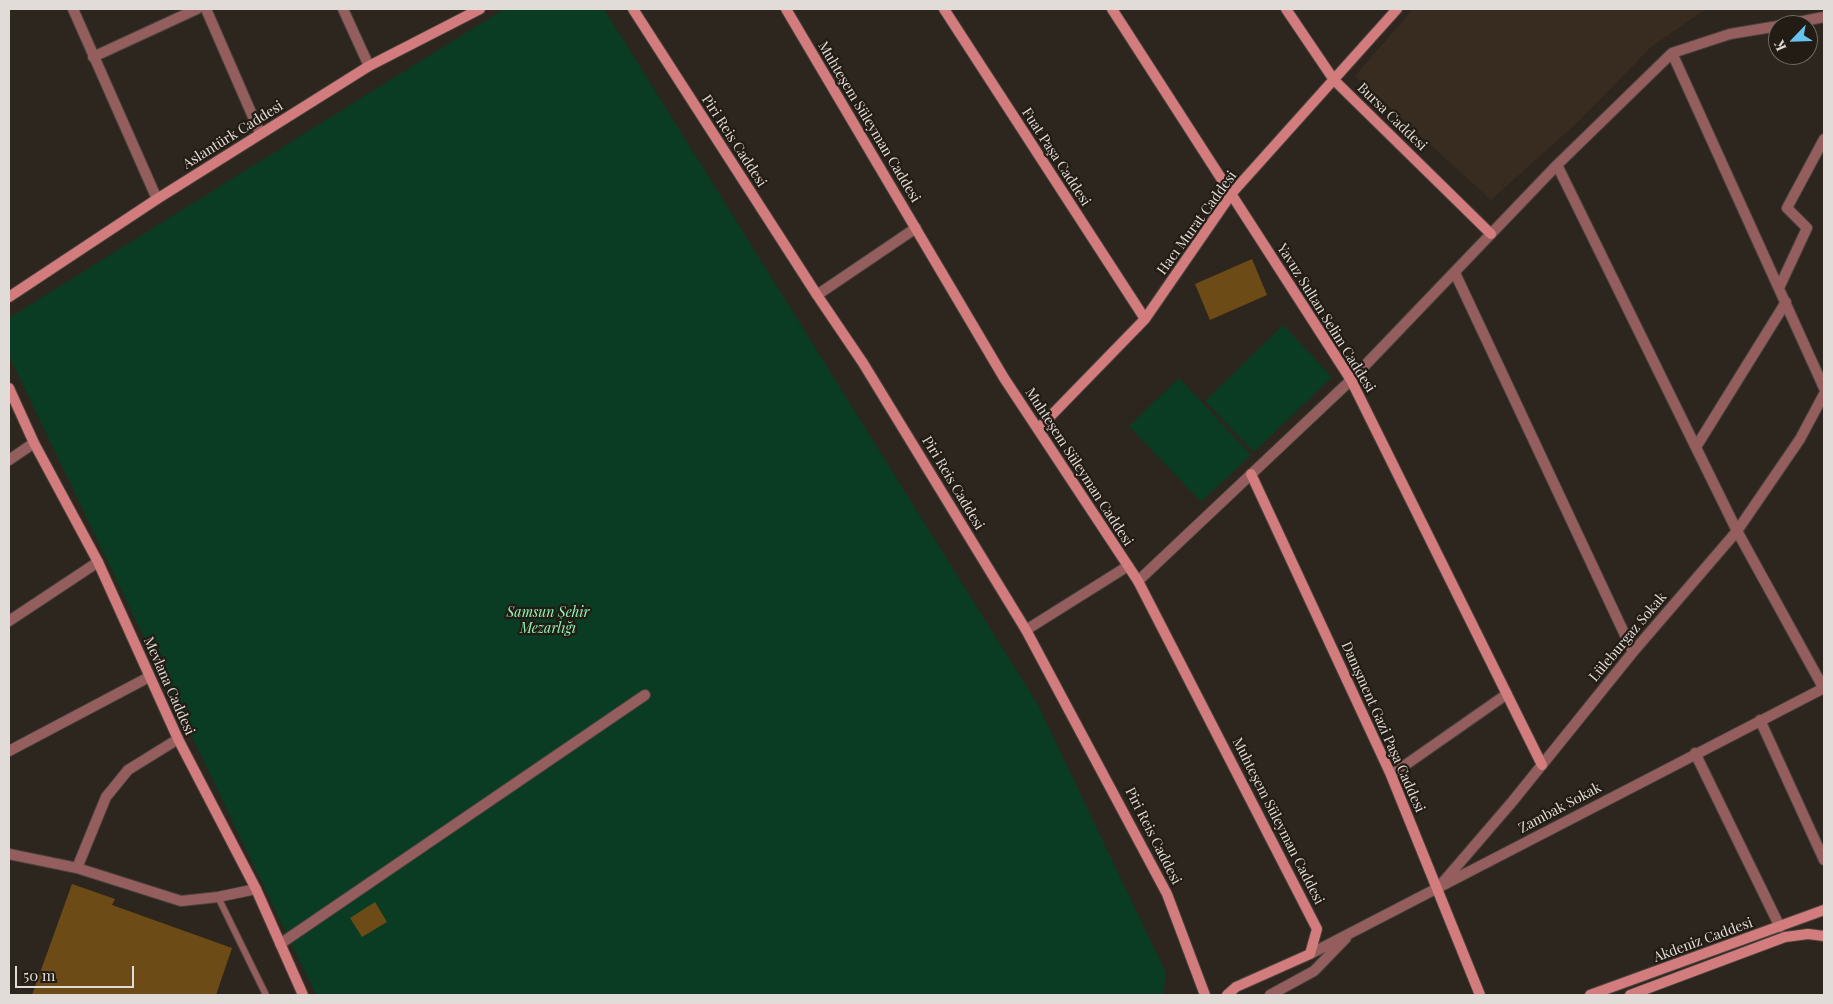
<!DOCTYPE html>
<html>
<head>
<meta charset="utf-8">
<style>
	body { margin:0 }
	#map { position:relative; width:1833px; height:1004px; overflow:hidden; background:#2d261e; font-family:"Playfair Display",serif }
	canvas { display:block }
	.frame { position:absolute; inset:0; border:10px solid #e1dcd7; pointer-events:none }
	.north { position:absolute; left:1768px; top:15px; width:50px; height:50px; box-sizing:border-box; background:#231c15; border:1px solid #6f6963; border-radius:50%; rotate:246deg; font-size:14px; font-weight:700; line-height:20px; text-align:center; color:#e1dcd7 }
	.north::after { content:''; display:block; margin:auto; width:18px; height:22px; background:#66c4ef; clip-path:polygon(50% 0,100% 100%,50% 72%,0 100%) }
	.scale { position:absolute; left:15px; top:966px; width:119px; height:22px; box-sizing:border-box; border:2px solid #e1dcd7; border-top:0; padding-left:6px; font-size:15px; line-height:18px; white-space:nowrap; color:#e1dcd7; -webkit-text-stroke:4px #231c15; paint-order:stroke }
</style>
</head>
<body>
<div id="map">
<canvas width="1833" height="1004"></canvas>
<div class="frame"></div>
<div class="north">K</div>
<div class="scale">50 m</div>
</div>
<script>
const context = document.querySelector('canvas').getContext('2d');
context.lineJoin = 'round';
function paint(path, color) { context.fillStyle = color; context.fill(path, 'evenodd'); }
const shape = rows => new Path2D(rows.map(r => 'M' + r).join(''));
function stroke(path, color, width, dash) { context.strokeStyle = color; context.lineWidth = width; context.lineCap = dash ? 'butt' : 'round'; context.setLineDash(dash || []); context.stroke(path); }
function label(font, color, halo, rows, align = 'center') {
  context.font = font + ' "Playfair Display",serif'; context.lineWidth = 4.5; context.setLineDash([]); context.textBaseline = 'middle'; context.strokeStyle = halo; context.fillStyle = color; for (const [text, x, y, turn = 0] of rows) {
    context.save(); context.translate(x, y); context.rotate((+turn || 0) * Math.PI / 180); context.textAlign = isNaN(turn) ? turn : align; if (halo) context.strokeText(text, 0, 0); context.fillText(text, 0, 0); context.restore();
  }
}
paint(shape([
	[1413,9,1706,9,1651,47,1579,121,1491,200,1355,76]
]), '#382c20');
paint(shape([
	[504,9,604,9,1038,705,1166,973,1163,995,316,995,9,356,9,318],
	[1283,325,1332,377,1254,452,1205,401],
	[1179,378,1251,455,1201,502,1129,426]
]), '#093c22');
paint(shape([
	[1252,259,1267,295,1210,320,1195,284],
	[72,884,115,899,112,905,232,948,216,995,32,995],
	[375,902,387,922,362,937,350,918]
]), '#6d4b16');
const lane = shape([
	[218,897,266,995]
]);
const street = shape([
	[73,9,157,199],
	[206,9,260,133],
	[343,9,369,66],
	[1783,25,1824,17],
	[1672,53,1824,388],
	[93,57,197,9],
	[1557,165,1737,531,1824,689],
	[1455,273,1633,652],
	[1779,288,1807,228,1787,208,1824,139],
	[817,295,916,228],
	[1696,447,1786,302],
	[9,460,34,443],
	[1138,581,1351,380,1557,165,1672,53,1730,34,1778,26],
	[9,621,98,562],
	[1026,630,1128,566],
	[1760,720,1824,860],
	[9,751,149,677],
	[1695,753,1780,927],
	[1391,775,1507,694],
	[9,854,77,868,181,901,218,897,256,889],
	[77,868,106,797,128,770,178,739],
	[1438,888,1512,802,1633,652,1737,531,1800,439,1824,394],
	[280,944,645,695],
	[1310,954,1824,688],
	[1270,995,1314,971,1346,938]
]);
const secondary = shape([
	[633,9,817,295,863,363,1026,630,1167,894,1205,995],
	[786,9,1004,378,1138,581,1317,929,1310,954,1236,987,1227,995],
	[944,9,1145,319],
	[1112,9,1351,380,1542,765],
	[1286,9,1334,80,1491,234],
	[9,297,157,199,369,66,480,9],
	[9,388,34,443,98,562,178,739,256,889,303,995],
	[1038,429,1145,319,1232,193,1397,9],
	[1251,474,1391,775,1480,995],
	[1590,995,1824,910],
	[1630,995,1785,937,1808,934,1824,936]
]);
stroke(lane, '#4a433c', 8);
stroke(street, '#4a433c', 12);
stroke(secondary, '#4a433c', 12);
stroke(lane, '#955e5e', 6);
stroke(street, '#955e5e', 10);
stroke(secondary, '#d37c7d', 10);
label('14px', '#e1dcd7', '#231c15', [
	["Bursa Caddesi",1392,117,44],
	["Muhteşem Süleyman Caddesi",869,122,59],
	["Aslantürk Caddesi",233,135,-32],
	["Piri Reis Caddesi",734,141,57],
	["Fuat Paşa Caddesi",1056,157,57],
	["Hacı Murat Caddesi",1197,223,-54],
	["Yavuz Sultan Selim Caddesi",1326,318,58],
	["Muhteşem Süleyman Caddesi",1079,467,57],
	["Piri Reis Caddesi",953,483,59],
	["Lüleburgaz Sokak",1628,637,-50],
	["Mevlana Caddesi",169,686,66],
	["Danışment Gazi Paşa Caddesi",1383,727,66],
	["Zambak Sokak",1560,808,-28],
	["Muhteşem Süleyman Caddesi",1278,821,63],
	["Piri Reis Caddesi",1153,836,63],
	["Akdeniz Caddesi",1703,940,-20]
]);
label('italic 14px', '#90f6b7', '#231c15', [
	["Samsun Şehir",548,613],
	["Mezarlığı",548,629]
]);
</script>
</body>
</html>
